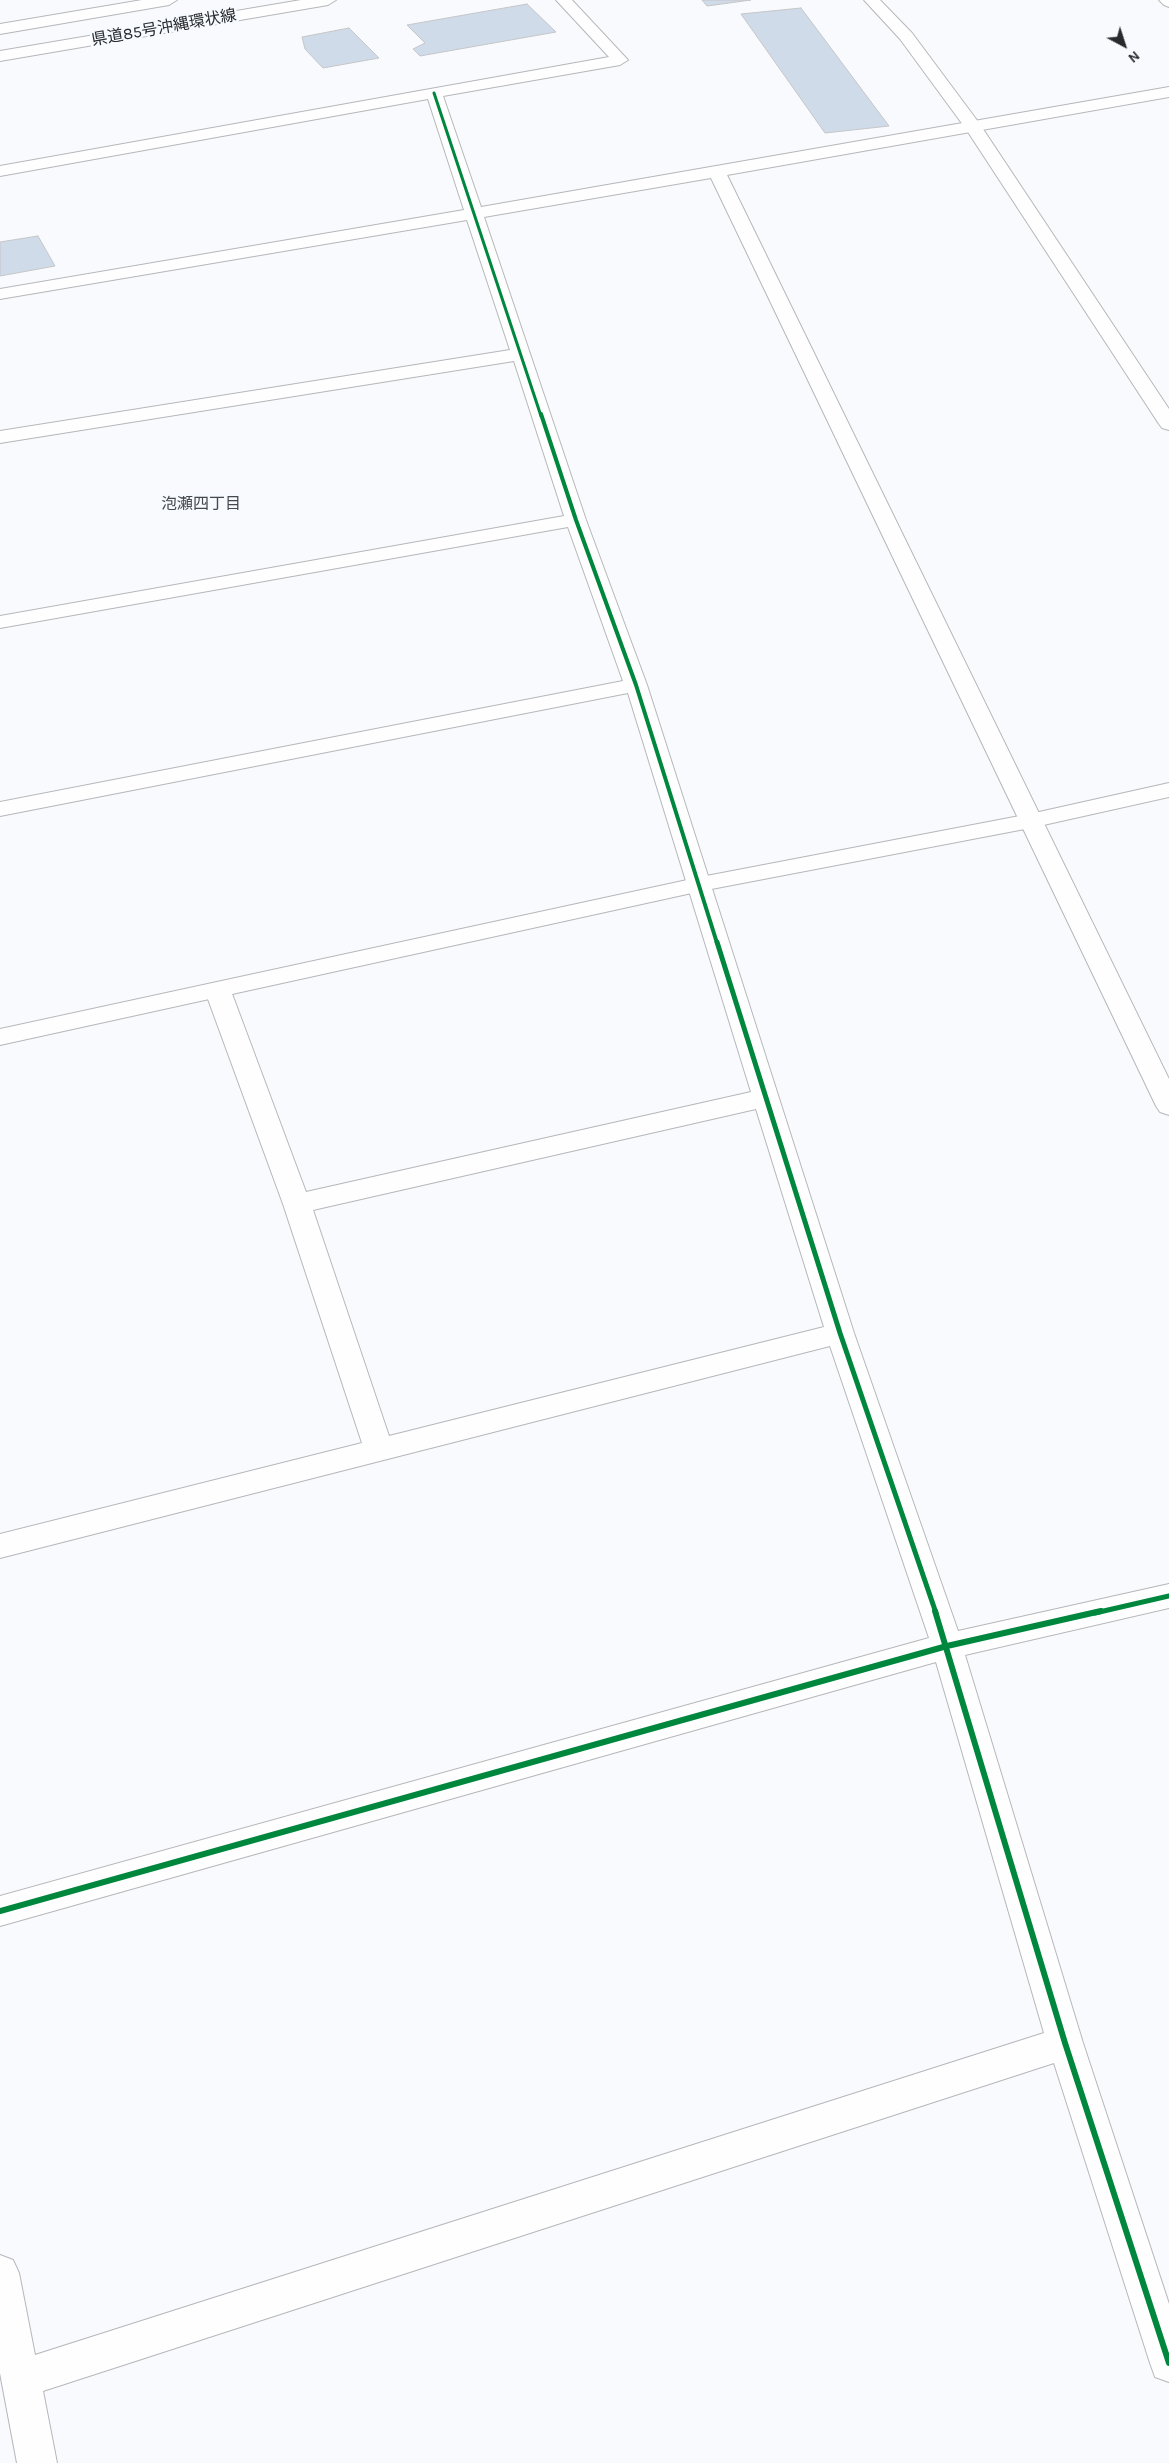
<!DOCTYPE html>
<html>
<head>
<meta charset="utf-8">
<style>
	body { margin:0 }
	#map { position:relative; width:1169px; height:2463px; overflow:hidden; background:#f8fafd; font-family:Karla,sans-serif }
	canvas { display:block }
	.north { position:absolute; left:1099px; top:20px; width:50px; height:50px; -webkit-text-stroke:4px #f7fafe; paint-order:stroke; rotate:140deg; font-size:14px; font-weight:700; line-height:20px; text-align:center; color:#282a2c }
	.north::after { content:''; display:block; margin:auto; width:18px; height:22px; background:#282a2c; clip-path:polygon(50% 0,100% 100%,50% 72%,0 100%) }
</style>
</head>
<body>
<div id="map">
<canvas width="1169" height="2463"></canvas>
<div class="north">N</div>
</div>
<script>
const context = document.querySelector('canvas').getContext('2d');
context.lineJoin = 'round';
function paint(path, color) { context.fillStyle = color; context.fill(path, 'evenodd'); }
const shape = rows => new Path2D(rows.map(r => 'M' + r).join(''));
function stroke(path, color, width, dash) { context.strokeStyle = color; context.lineWidth = width; context.lineCap = dash ? 'butt' : 'round'; context.setLineDash(dash || []); context.stroke(path); }
function label(font, color, halo, rows, align = 'center') {
  context.font = font + ' Karla,"Noto Sans JP",sans-serif'; context.lineWidth = 5; context.setLineDash([]); context.textBaseline = 'middle'; context.strokeStyle = halo; context.fillStyle = color; for (const [text, x, y, turn = 0] of rows) {
    context.save(); context.translate(x, y); context.rotate((+turn || 0) * Math.PI / 180); context.textAlign = isNaN(turn) ? turn : align; if (halo) context.strokeText(text, 0, 0); context.fillText(text, 0, 0); context.restore();
  }
}
const building = shape([
	[702,0,751,0,707,6,702,0],
	[527,4,556,32,420,56,413,49,425,43,407,25,527,4],
	[801,8,889,126,825,133,741,14,801,8],
	[349,28,379,58,323,68,305,49,302,37,349,28],
	[38,236,55,266,0,276,0,242,38,236]
]);
paint(building, '#d0dbe9');
stroke(building, '#c5c6c8', 1);
const minor = shape([
	[556,0,572,0,628,60,620,65,443,96,481,207,1169,87,1169,97,727,175,1169,1079,1169,1115,1160,1112,1156,1106,711,178,484,217,586,520,647,685,854,1333,958,1631,1169,1584,1169,1608,965,1655,1083,2043,1169,2304,1169,2382,1155,2377,1150,2363,1054,2063,43,2391,57,2463,17,2463,0,2373,0,2255,13,2260,19,2273,35,2355,1044,2033,936,1662,0,1926,0,1896,929,1638,830,1346,0,1558,0,1534,362,1443,283,1204,205,991,209,985,218,983,227,985,231,991,306,1192,751,1092,628,693,0,816,0,802,623,681,568,527,0,628,0,616,564,516,514,361,0,443,0,431,510,350,467,220,0,299,0,289,464,210,428,99,0,176,0,166,609,57,556,0],
	[756,1109,824,1327,389,1436,313,1210,756,1109],
	[1159,0,1169,0,1169,7,1164,5,1159,0]
]);
const tertiary = shape([
	[864,0,880,0,912,33,979,123,1169,409,1169,430,1162,428,1159,424,966,129,900,39,864,0],
	[1169,783,1169,797,1030,828,701,891,0,1045,0,1029,701,877,1030,814,1169,783]
]);
const primary = shape([
	[142,0,177,0,169,5,0,34,0,24,142,0],
	[301,0,336,0,328,5,0,61,0,51,301,0]
]);
stroke(minor, '#b6b7ba', 2);
stroke(tertiary, '#b6b7ba', 2);
stroke(primary, '#b6b7ba', 2);
paint(minor, '#fefeff');
paint(tertiary, '#fefeff');
paint(primary, '#fefeff');
stroke(shape([
	[434,93,541,416]
]), '#00873e', 3);
stroke(shape([
	[541,414,576,520,636,685,717,943]
]), '#00873e', 4);
stroke(shape([
	[717,942,840,1333,936,1613],
	[1095,1613,1169,1596]
]), '#00873e', 5);
stroke(shape([
	[935,1611,1065,2043,1169,2363],
	[0,1911,947,1646,1101,1611]
]), '#00873e', 6);
label('16px', '#282a2c', '#f7fafe', [
	["県道85号沖縄環状線",164,28,-10]
]);
label('16px', '#45494d', '#f7fafe', [
	["泡瀬四丁目",201,504]
]);
</script>
</body>
</html>
